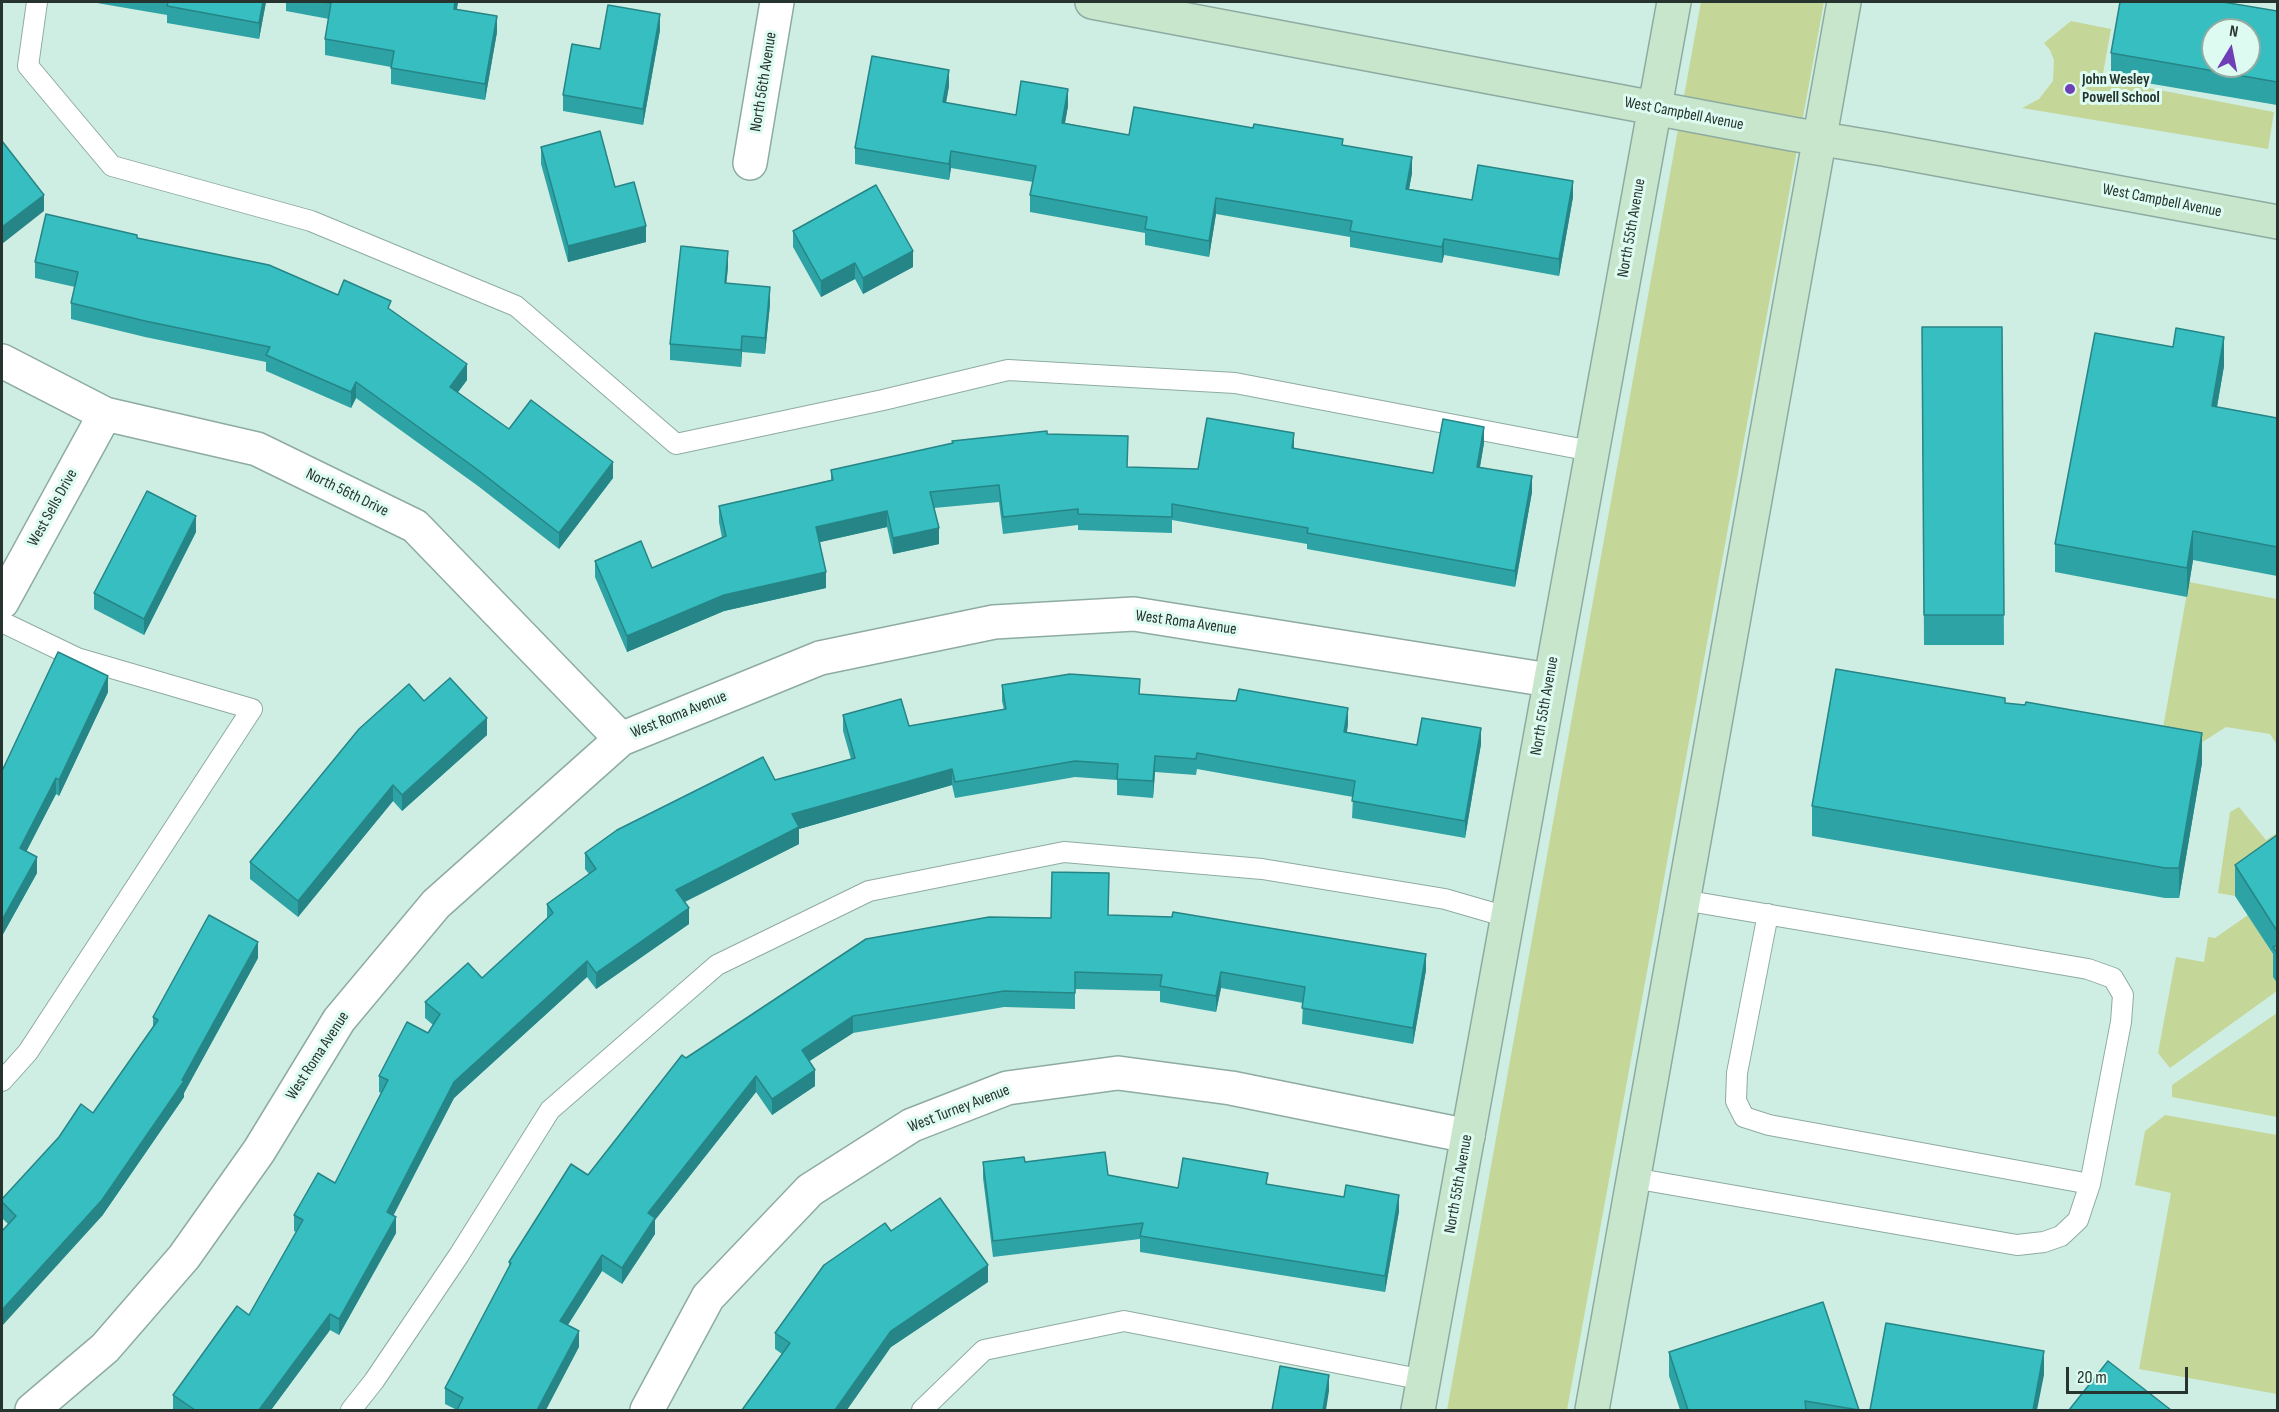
<!DOCTYPE html>
<html>
<head>
<meta charset="utf-8">
<style>
	body { margin:0 }
	#map { position:relative; width:2279px; height:1412px; overflow:hidden; background:#cfeee3; font-family:"Sofia Sans Condensed",sans-serif }
	canvas { display:block }
	.frame { position:absolute; inset:0; border:3px solid #27332f; pointer-events:none }
	.north { position:absolute; left:2201px; top:18px; width:60px; height:60px; box-sizing:border-box; background:#ddfbf0; border:2px solid #94aba3; border-radius:50%; rotate:10deg; font-size:16px; font-weight:700; line-height:24px; text-align:center; color:#27332f }
	.north::after { content:''; display:block; margin:auto; width:21px; height:27px; background:#6e3fb7; clip-path:polygon(50% 0,100% 100%,50% 72%,0 100%) }
	.scale { position:absolute; left:2066px; top:1367px; width:122px; height:27px; box-sizing:border-box; border:3px solid #27332f; border-top:0; padding-left:8px; font-size:18px; line-height:21px; white-space:nowrap; color:#27332f; -webkit-text-stroke:4px #ddfbf0; paint-order:stroke }
</style>
</head>
<body>
<div id="map">
<canvas width="2279" height="1412"></canvas>
<div class="frame"></div>
<div class="north">N</div>
<div class="scale">20 m</div>
</div>
<script>
const context = document.querySelector('canvas').getContext('2d');
context.lineJoin = 'round';
function paint(path, color) { context.fillStyle = color; context.fill(path, 'evenodd'); }
const shape = rows => new Path2D(rows.map(r => 'M' + r).join(''));
function stroke(path, color, width, dash) { context.strokeStyle = color; context.lineWidth = width; context.lineCap = dash ? 'butt' : 'round'; context.setLineDash(dash || []); context.stroke(path); }
function label(font, color, halo, rows, align = 'center') {
  context.font = font + ' "Sofia Sans Condensed",sans-serif'; context.lineWidth = 6; context.setLineDash([]); context.textBaseline = 'middle'; context.strokeStyle = halo; context.fillStyle = color; for (const [text, x, y, turn = 0] of rows) {
    context.save(); context.translate(x, y); context.rotate((+turn || 0) * Math.PI / 180); context.textAlign = isNaN(turn) ? turn : align; if (halo) context.strokeText(text, 0, 0); context.fillText(text, 0, 0); context.restore();
  }
}
paint(shape([
	[1701,2,1824,2,1567,1410,1447,1410],
	[2071,21,2111,29,2102,79,2274,112,2268,149,2022,108,2039,99,2053,81,2054,60,2050,50,2044,43],
	[2189,582,2277,599,2277,745,2270,734,2226,727,2190,750,2160,745],
	[2239,807,2266,840,2277,833,2277,865,2235,896,2218,893,2230,812],
	[2248,915,2277,961,2274,978,2277,983,2277,991,2170,1068,2158,1053,2176,957,2204,962,2208,937,2215,938],
	[2277,1013,2277,1117,2172,1097,2172,1085],
	[2165,1115,2277,1135,2277,1394,2139,1369,2171,1193,2135,1185,2145,1131]
]), '#c4d698');
const lane = shape([
	[37,2,28,66,112,166,311,221,516,306,676,444,883,400,1008,370,1235,383,1591,451],
	[2,622,77,658,252,709,28,1052,2,1081],
	[1768,914,1737,1073,1736,1101,1744,1117,1769,1125,2090,1184],
	[1633,1178,2017,1245,2044,1242,2061,1236,2078,1220,2090,1184,2121,1022,2123,995,2113,978,2088,969,1683,900],
	[351,1410,374,1381,459,1255,550,1110,717,965,869,891,1064,852,1262,869,1445,899,1507,917],
	[922,1410,984,1350,1124,1321,1424,1380]
]);
const street = shape([
	[750,163,777,2],
	[2,361,105,414,257,449,415,526,621,739],
	[2,602,105,414],
	[32,1410,105,1348,184,1257,259,1151,339,1020,436,904,621,739,820,658,994,622,1134,614,1549,680],
	[647,1410,708,1297,810,1190,912,1125,1007,1088,1118,1073,1231,1088,1468,1136]
]);
const secondary = shape([
	[1092,2,1792,134,1883,149,2278,222],
	[1418,1410,1674,2],
	[1592,1410,1844,2]
]);
stroke(lane, '#8eaba1', 22);
stroke(street, '#8eaba1', 36);
stroke(secondary, '#8eaba1', 36);
stroke(lane, '#fff', 20);
stroke(street, '#fff', 33);
stroke(secondary, '#c8e6cc', 33);
paint(shape([
	[91,2,266,2,259,39,167,23,167,15],
	[286,2,458,2,457,9,497,32,485,100,391,84,391,67,325,55,325,39,329,19,286,11],
	[2277,11,2277,105,2111,77,2111,53],
	[660,30,643,125,563,111,563,95,600,49],
	[949,86,946,103,1016,115,1068,106,1065,123,1129,135,1343,145,1412,173,1409,189,1472,200,1573,197,1559,276,1444,255,1442,263,1350,247,1350,237,1216,214,1209,257,1145,245,1145,233,1030,212,1030,195,1033,182,951,168,949,180,855,164,855,148],
	[541,147,615,187,646,242,568,262,541,164],
	[793,231,913,267,863,294,855,279,821,297,793,247],
	[137,239,391,310,467,380,458,392,509,429,613,478,559,549,478,486,356,398,351,408,266,371,266,362,145,337,71,319,71,303,75,287,35,278,35,262],
	[728,267,726,283,770,304,765,354,742,352,741,367,670,360,670,344],
	[1922,327,2002,327,2004,645,1924,645],
	[2224,366,2217,407,2277,418,2277,576,2193,560,2187,597,2055,572,2055,544],
	[1047,434,1128,467,1198,469,1294,448,1433,473,1484,443,1480,467,1532,492,1515,587,1307,549,1307,544,1172,520,1172,533,1078,530,1078,525,1003,534,999,502,934,508,939,544,893,554,887,527,820,542,826,588,724,611,627,652,595,577,595,561,652,568,722,538,719,522,719,506,831,480,831,470],
	[196,532,144,635,94,609,94,593],
	[1002,685,1140,694,1348,724,1347,732,1417,745,1481,744,1465,838,1352,818,1353,797,1197,769,1196,775,1155,772,1153,798,1117,795,1117,780,1075,777,955,798,952,785,799,829,799,844,685,902,689,924,596,989,587,977,454,1098,393,1215,396,1233,339,1335,330,1330,271,1410,173,1410,173,1395,249,1315,296,1232,294,1231,294,1215,335,1183,381,1093,379,1092,379,1076,428,1033,433,1025,425,1018,425,1002,482,978,547,919,547,904,589,874,585,869,585,853,775,780,851,759,843,731,843,715,909,726,1004,710,1002,701],
	[108,692,59,796,56,794,26,851,37,873,2,936,2,771],
	[424,701,487,735,402,811,393,801,298,917,250,879,250,862],
	[2005,703,2202,763,2179,898,2165,898,1812,836,1812,806],
	[2277,835,2277,983,2273,977,2273,954,2235,896,2235,865],
	[1108,915,1426,970,1413,1044,1302,1024,1303,1003,1221,988,1216,1012,1160,1002,1160,991,1075,989,1075,1009,1004,1007,853,1033,809,1061,815,1086,772,1115,756,1092,655,1220,655,1234,622,1284,602,1271,568,1325,579,1347,457,1410,445,1404,445,1388,509,1269,509,1262,588,1175,686,1058,1051,918],
	[258,958,184,1093,184,1097,102,1216,8,1224,2,1218,2,1199,93,1113,153,1028,153,1017],
	[983,1162,1025,1162,1178,1188,1268,1184,1399,1211,1385,1292,1140,1252,1140,1239,993,1257,983,1178],
	[891,1231,988,1282,891,1347,782,1354,775,1349,775,1333],
	[1669,1352,1856,1410,1680,1410,1669,1376]
]), '#2ea3a5');
paint(shape([
	[263,2,266,2,259,39,259,23],
	[455,2,458,2,454,25,454,9],
	[660,14,660,30,643,125,643,109],
	[497,16,497,32,485,100,485,84],
	[949,70,949,86,943,118,943,102],
	[1068,89,1068,106,1062,139,1062,123],
	[951,151,951,168,949,180,949,164],
	[1412,157,1412,173,1406,205,1406,189],
	[1573,181,1573,197,1559,276,1559,259],
	[44,195,44,211,2,244,2,227],
	[1216,198,1216,214,1209,257,1209,241],
	[646,226,646,242,568,262,568,246],
	[1444,239,1444,255,1442,263,1442,247],
	[728,251,728,267,725,299,725,283],
	[913,251,913,267,863,294,863,278],
	[855,263,855,279,821,297,821,281],
	[770,287,770,304,765,354,765,338],
	[742,336,742,352,741,367,741,350],
	[2224,337,2224,366,2212,435,2212,406],
	[467,364,467,380,450,403,450,387],
	[356,382,356,398,351,408,351,392],
	[1484,427,1484,443,1477,483,1477,467],
	[1294,433,1294,449,1292,448],
	[613,462,613,478,559,549,559,533],
	[1532,476,1532,492,1515,587,1515,571],
	[887,511,887,527,816,543,816,527],
	[196,516,196,532,144,635,144,619],
	[939,528,939,544,893,554,893,538],
	[2193,531,2193,560,2187,597,2187,568],
	[826,572,826,588,724,611,627,652,627,636,724,595],
	[108,676,108,692,59,796,59,780],
	[1348,708,1348,724,1344,748,1344,732],
	[487,718,487,735,402,811,402,795],
	[1481,728,1481,744,1465,838,1465,821],
	[2202,733,2202,763,2179,898,2179,868],
	[1155,756,1155,772,1153,798,1153,781],
	[952,769,952,785,799,829,799,844,676,906,676,890,792,814],
	[56,778,56,794,20,864,20,848],
	[393,785,393,801,298,917,298,901],
	[37,857,37,873,2,936,2,920],
	[689,908,689,924,596,989,596,973],
	[258,942,258,958,184,1093,184,1097,102,1216,2,1326,2,1310,182,1080],
	[1426,954,1426,970,1413,1044,1413,1028],
	[587,961,587,977,454,1098,387,1228,387,1212,454,1082],
	[1221,972,1221,988,1216,1012,1216,996],
	[853,1016,853,1033,802,1066,802,1050],
	[815,1070,815,1086,772,1115,772,1099],
	[756,1076,756,1092,655,1220,655,1234,622,1284,622,1268,648,1213],
	[1399,1195,1399,1211,1385,1292,1385,1276],
	[396,1217,396,1233,339,1335,339,1319],
	[602,1255,602,1271,560,1337,560,1321],
	[988,1265,988,1282,891,1347,847,1410,835,1410,891,1331],
	[330,1314,330,1330,271,1410,259,1410],
	[579,1331,579,1347,546,1410,537,1410],
	[2044,1351,2044,1375,2037,1410,2033,1410],
	[1329,1375,1329,1391,1326,1410,1323,1410]
]), '#268586');
const building = shape([
	[168,2,263,2,259,23,167,6,168,2],
	[321,2,455,2,454,9,497,16,485,84,391,68,394,51,325,39,331,3,321,2],
	[2120,2,2223,2,2277,11,2277,82,2111,53,2120,2],
	[2213,30,2249,30,2249,66,2213,66,2213,30],
	[608,5,660,14,643,109,563,95,572,44,600,49,608,5],
	[872,56,949,70,943,102,1016,115,1021,81,1068,89,1062,123,1129,135,1134,107,1253,128,1254,124,1343,139,1342,145,1412,157,1406,189,1472,200,1478,165,1573,181,1559,259,1444,239,1442,247,1350,231,1352,221,1216,198,1209,241,1145,229,1147,217,1030,195,1036,166,951,151,949,164,855,148,872,56],
	[600,131,615,187,634,182,646,226,568,246,541,147,600,131],
	[2,141,44,195,2,227,2,141],
	[876,185,913,251,863,278,855,263,821,281,793,231,876,185],
	[46,214,137,235,137,238,269,265,338,295,344,280,391,301,388,308,467,364,450,387,509,429,531,400,613,462,559,533,478,470,356,382,351,392,266,355,270,347,145,321,71,303,78,272,35,262,46,214],
	[681,246,728,251,725,283,770,287,765,338,742,336,741,350,670,344,681,246],
	[1922,327,2002,327,2004,615,1924,615,1922,327],
	[2176,328,2224,337,2212,406,2277,418,2277,547,2193,531,2187,568,2055,544,2095,333,2173,347,2176,328],
	[1207,418,1294,433,1292,448,1433,473,1443,419,1484,427,1477,467,1532,476,1515,571,1307,533,1308,528,1172,504,1172,517,1078,514,1078,509,1003,517,999,485,930,492,939,528,893,538,887,511,816,527,826,572,724,595,627,636,595,561,641,541,652,568,726,536,719,506,833,480,831,470,953,443,952,441,1047,431,1047,434,1128,436,1127,467,1198,469,1207,418],
	[147,491,196,516,144,619,94,593,147,491],
	[58,652,108,676,59,780,56,778,20,848,37,857,2,920,2,771,58,652],
	[1836,669,2005,698,2005,703,2025,705,2026,702,2202,733,2179,868,2165,868,1812,806,1836,669],
	[1070,674,1140,679,1139,694,1236,701,1239,689,1348,708,1344,732,1417,745,1422,718,1481,728,1465,821,1352,801,1355,781,1197,753,1196,759,1155,756,1153,781,1117,779,1118,764,1075,761,955,782,952,769,792,814,799,827,676,890,689,908,596,973,587,961,454,1082,387,1212,396,1217,339,1319,330,1314,259,1410,195,1410,173,1395,237,1306,249,1315,303,1220,294,1215,318,1173,335,1183,388,1080,379,1076,407,1022,428,1033,440,1014,425,1002,468,963,482,978,553,913,547,904,596,869,585,853,617,830,763,757,775,780,855,758,843,715,901,699,909,726,1006,709,1002,685,1070,674],
	[450,678,487,718,402,795,393,785,298,901,250,862,359,729,409,684,424,701,450,678],
	[2277,835,2277,931,2235,865,2277,835],
	[1052,872,1109,873,1108,915,1172,917,1173,912,1426,954,1413,1028,1302,1008,1305,987,1221,972,1216,996,1160,986,1162,975,1075,972,1075,993,1004,991,853,1016,802,1050,815,1070,772,1099,756,1076,648,1213,655,1218,622,1268,602,1255,560,1321,579,1331,537,1410,457,1410,463,1398,445,1388,511,1263,509,1262,571,1164,588,1175,682,1055,686,1058,866,939,989,917,1051,918,1052,872],
	[209,915,258,942,182,1080,184,1081,102,1200,2,1310,2,1231,16,1216,2,1202,2,1199,59,1137,81,1104,93,1113,158,1020,153,1017,209,915],
	[2277,945,2277,953,2273,947,2277,945],
	[1105,1152,1108,1175,1178,1188,1183,1158,1268,1173,1266,1184,1344,1197,1346,1185,1399,1195,1385,1276,1140,1236,1143,1223,993,1241,983,1162,1024,1157,1025,1162,1105,1152],
	[940,1198,988,1265,891,1331,835,1410,742,1410,790,1343,775,1333,824,1265,885,1223,891,1231,940,1198],
	[1823,1302,1859,1410,1805,1401,1806,1410,1688,1410,1669,1352,1823,1302],
	[1886,1323,2044,1351,2033,1410,1870,1410,1886,1323],
	[2108,1361,2171,1410,2069,1410,2108,1361],
	[1280,1366,1329,1375,1323,1410,1272,1410,1280,1366]
]);
paint(building, '#36bec0');
stroke(building, '#268586', 1.5);
for (const [x, y, r, color] of [
	[2070,89,6,"#6e3fb7"]
]) { const dot = new Path2D(); dot.arc(x, y, r, 0, 2 * Math.PI); context.fillStyle = color; context.fill(dot); stroke(dot, '#ddfbf0', 2); }
label('bold 16px', '#27332f', '#ddfbf0', [
	["John Wesley",2082,80],
	["Powell School",2082,98]
], 'left');
label('16px', '#27332f', '#ddfbf0', [
	["North 56th Avenue",764,82,-81],
	["West Campbell Avenue",1684,114,11],
	["West Campbell Avenue",2162,201,11],
	["North 55th Avenue",1632,228,-80],
	["North 56th Drive",347,493,26],
	["West Sells Drive",53,508,-61],
	["West Roma Avenue",1186,623,8],
	["North 55th Avenue",1545,706,-80],
	["West Roma Avenue",679,715,-22],
	["West Roma Avenue",318,1056,-57],
	["West Turney Avenue",959,1109,-21],
	["North 55th Avenue",1459,1184,-80]
]);
</script>
</body>
</html>
